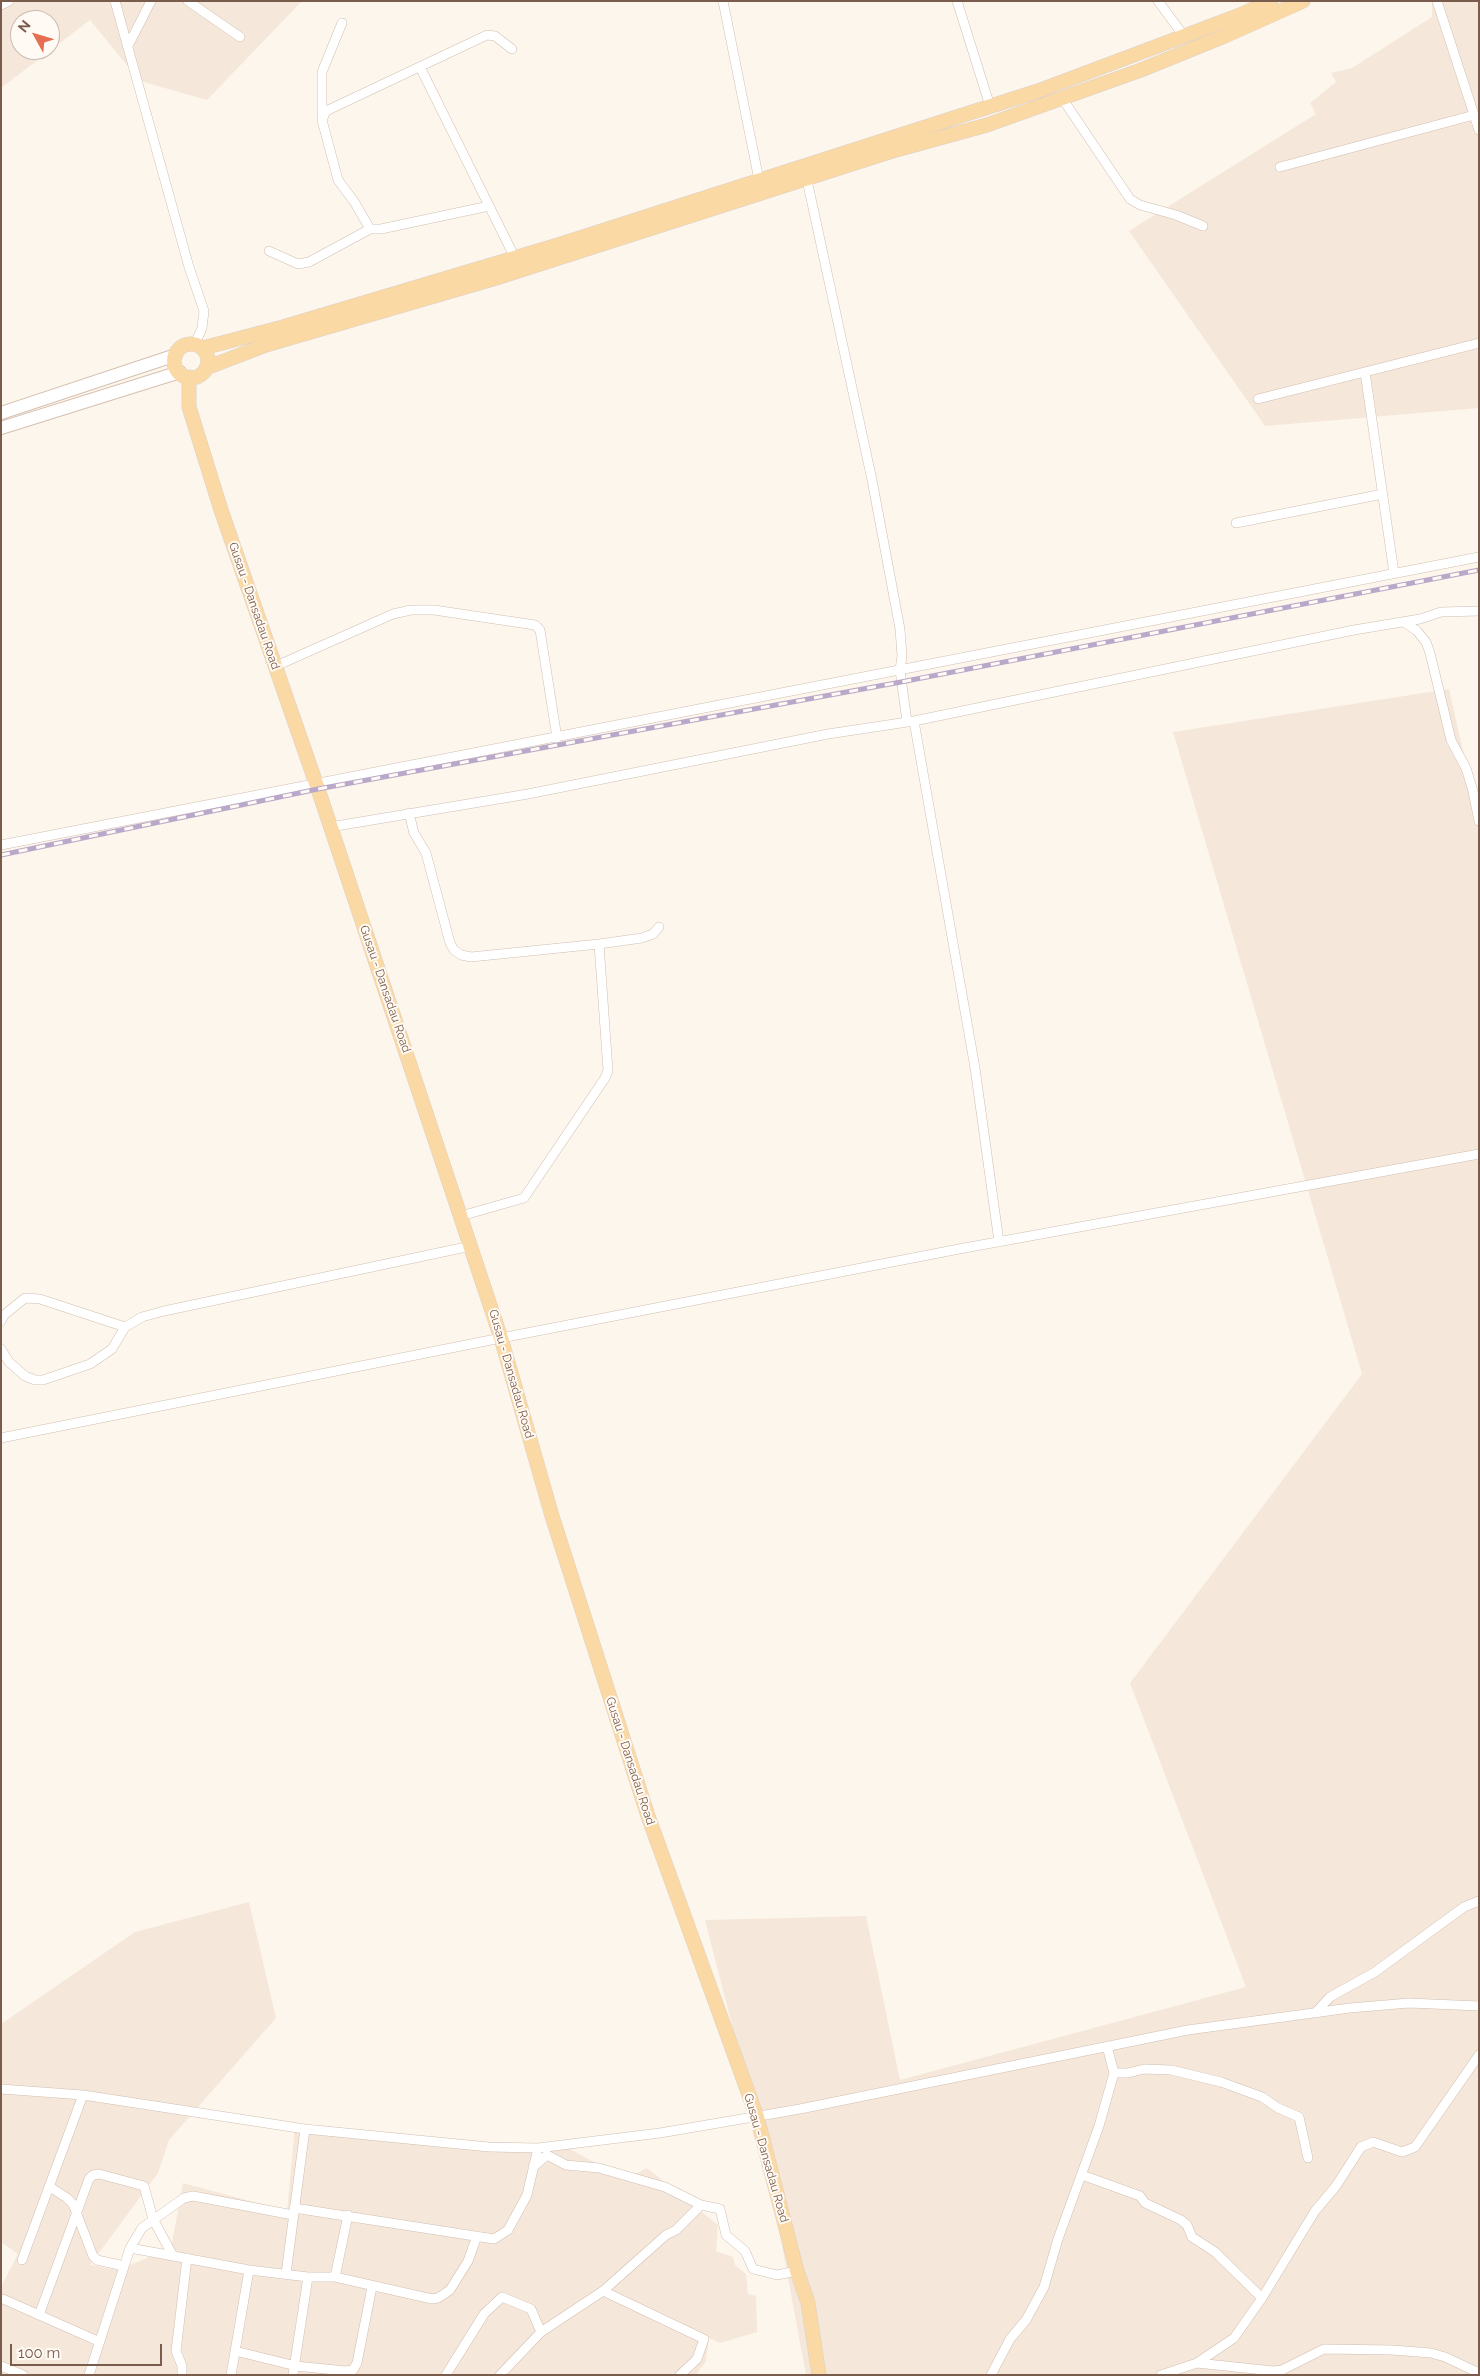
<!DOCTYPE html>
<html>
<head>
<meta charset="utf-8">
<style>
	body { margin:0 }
	#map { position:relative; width:1480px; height:2376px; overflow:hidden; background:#fdf6ec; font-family:Raleway,sans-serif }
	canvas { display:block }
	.frame { position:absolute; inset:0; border:2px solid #7a5c4d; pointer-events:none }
	.north { position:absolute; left:10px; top:10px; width:50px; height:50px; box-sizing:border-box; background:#fffaf3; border:1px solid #cabbb1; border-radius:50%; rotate:309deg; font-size:14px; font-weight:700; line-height:20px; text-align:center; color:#7a5c4d }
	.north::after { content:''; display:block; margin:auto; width:18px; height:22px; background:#e76f51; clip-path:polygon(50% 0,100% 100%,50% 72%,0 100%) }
	.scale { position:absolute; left:10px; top:2344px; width:152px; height:22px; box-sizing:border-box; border:2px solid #7a5c4d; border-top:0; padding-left:6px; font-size:15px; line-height:18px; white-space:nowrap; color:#7a5c4d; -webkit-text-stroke:4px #fffaf3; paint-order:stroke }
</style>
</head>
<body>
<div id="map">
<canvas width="1480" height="2376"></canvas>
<div class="frame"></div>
<div class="north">N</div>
<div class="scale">100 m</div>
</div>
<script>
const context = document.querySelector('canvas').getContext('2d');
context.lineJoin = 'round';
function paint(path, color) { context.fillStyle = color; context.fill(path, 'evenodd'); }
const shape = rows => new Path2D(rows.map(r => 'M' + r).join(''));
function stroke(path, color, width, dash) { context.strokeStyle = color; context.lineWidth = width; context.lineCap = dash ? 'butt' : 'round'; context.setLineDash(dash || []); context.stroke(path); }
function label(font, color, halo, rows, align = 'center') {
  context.font = font + ' Raleway,sans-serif'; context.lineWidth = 4; context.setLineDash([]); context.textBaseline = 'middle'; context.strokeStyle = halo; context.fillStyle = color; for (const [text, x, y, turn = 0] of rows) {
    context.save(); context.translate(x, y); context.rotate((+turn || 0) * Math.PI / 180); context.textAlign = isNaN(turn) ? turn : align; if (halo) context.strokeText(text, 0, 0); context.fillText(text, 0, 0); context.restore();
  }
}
paint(shape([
	[1,1,302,1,207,100,140,81,90,20,1,88],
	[20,20,50,20,50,50,20,50],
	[1432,1,1479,1,1479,408,1265,426,1129,231,1316,114,1310,103,1336,82,1331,73,1352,68,1432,17],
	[1449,689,1479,822,1479,2375,806,2375,765,2154,705,1920,866,1916,900,2080,1246,1987,1130,1683,1362,1374,1173,732],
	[249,1902,276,2018,169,2140,158,2173,90,2265,118,2270,171,2248,183,2183,287,2211,295,2125,570,2149,625,2179,647,2168,718,2225,716,2251,733,2257,735,2265,746,2274,748,2294,756,2296,757,2332,720,2343,709,2338,706,2361,696,2375,1,2375,1,2287,18,2254,1,2242,1,2024,135,1932]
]), '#f5e8da');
const street = shape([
	[115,1,189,267,204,311,202,328,195,344],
	[188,1,240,37],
	[723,1,759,180],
	[957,1,990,106],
	[1158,1,1184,36],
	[1437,1,1479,130],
	[1,5,9,1],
	[128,46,151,1],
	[420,67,515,258],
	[1062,98,1130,199,1140,205,1176,215,1203,226],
	[322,118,322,72,342,23],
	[1280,167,1474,115],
	[807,180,872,480,900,629,902,656,900,670,907,722],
	[489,206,381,229,370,229,355,203,338,180,322,120,326,111,487,35,495,36,512,49],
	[269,251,298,264,309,262,370,229],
	[1365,372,1394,573],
	[1258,399,1479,343],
	[1236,523,1383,494],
	[1404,622,1417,631,1426,642,1430,653,1451,740,1466,768,1473,791,1479,821],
	[276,666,393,614,411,610,434,610,535,625,540,630,557,738],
	[914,721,975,1068,999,1242],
	[409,813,414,833,426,853,450,943,454,950,461,955,471,957,599,944,642,938,653,934,659,927],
	[330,827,528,794,828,734,914,721,1354,630,1420,619,1441,612,1479,611],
	[1,845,1479,557],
	[461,1216,524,1198,605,1078,608,1071,599,944],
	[1,1321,4,1315,25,1298,40,1299,125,1327,112,1349,90,1364,43,1380,35,1380,25,1376,9,1362,1,1349],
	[125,1327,142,1317,164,1311,471,1246],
	[1,1438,501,1338,959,1249,1479,1154],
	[1316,2012,1330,1997,1375,1972,1464,1907,1479,1901],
	[1114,2073,1128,2073,1144,2069,1171,2070,1221,2082,1262,2097,1278,2108,1299,2117,1308,2158],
	[1,2089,83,2095,305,2129,489,2147,538,2148,660,2133,800,2109,1188,2030,1350,2008,1409,2003,1479,2006],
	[533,2167,547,2155,566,2165,599,2168,665,2187,701,2205,720,2209,726,2235,745,2251,753,2269,777,2275,797,2271],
	[1082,2175,1140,2196,1145,2203,1181,2220,1187,2225,1192,2237,1215,2252,1262,2298],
	[50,2187,67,2198,73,2204,93,2256,97,2260,124,2266],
	[294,2208,494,2239,508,2230,527,2195,538,2148],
	[293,2215,193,2196,184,2198,142,2228,130,2248,249,2270,308,2277,335,2277,432,2299,438,2298,450,2290,468,2261,477,2236],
	[22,2260,83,2095],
	[286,2274,305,2129],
	[335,2277,348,2215],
	[603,2291,704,2339,697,2359,680,2375],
	[3,2299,100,2342],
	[39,2315,89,2179,93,2175,99,2174,144,2186,153,2219,173,2256],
	[235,2351,296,2366,345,2371,353,2370,357,2363,372,2287],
	[1197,2363,1234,2338,1262,2298,1315,2211,1336,2186,1361,2147,1373,2142,1402,2152,1415,2147,1479,2055],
	[1,2366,23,2375],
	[89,2375,130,2248],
	[182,2375,182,2366,176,2351,187,2258],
	[231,2375,249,2270],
	[293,2375,308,2277],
	[446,2375,484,2314,502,2297,531,2309,541,2332],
	[500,2375,541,2332,603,2291,666,2235,676,2230,701,2205],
	[991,2375,1010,2339,1026,2320,1044,2287,1058,2239,1099,2126,1114,2073,1107,2046],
	[1161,2375,1197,2363,1273,2371,1282,2370,1324,2349,1392,2350,1431,2353,1445,2357,1479,2373]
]);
const secondary = shape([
	[1,413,176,355],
	[1,428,180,372]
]);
const primary = shape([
	'174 361a17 17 0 1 1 34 0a17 17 0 1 1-34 0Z',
	[203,348,283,327,558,245,1038,91,1240,15,1271,1],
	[206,368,266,345,496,278,889,152,987,125,1141,70,1227,35,1303,1],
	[189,377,189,407,221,510,318,789,501,1338,552,1516,648,1816,757,2117,797,2271,808,2303,819,2375]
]);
stroke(street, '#d1beb0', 10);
stroke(secondary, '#d6c0b0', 14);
stroke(primary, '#dad1cd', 15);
stroke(street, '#fff', 9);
stroke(secondary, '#fff', 12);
stroke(primary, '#fbd9a5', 14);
const rail = shape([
	[1,855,318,789,901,682,1479,570]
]);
stroke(rail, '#b9a8c9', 5);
stroke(rail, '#fffaf3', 3, [9]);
label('12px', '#7a5c4d', '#fffaf3', [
	["Gusau - Dansadau Road",254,606,71],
	["Gusau - Dansadau Road",385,989,71],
	["Gusau - Dansadau Road",511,1374,74],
	["Gusau - Dansadau Road",630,1761,72],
	["Gusau - Dansadau Road",766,2158,74]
]);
</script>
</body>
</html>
